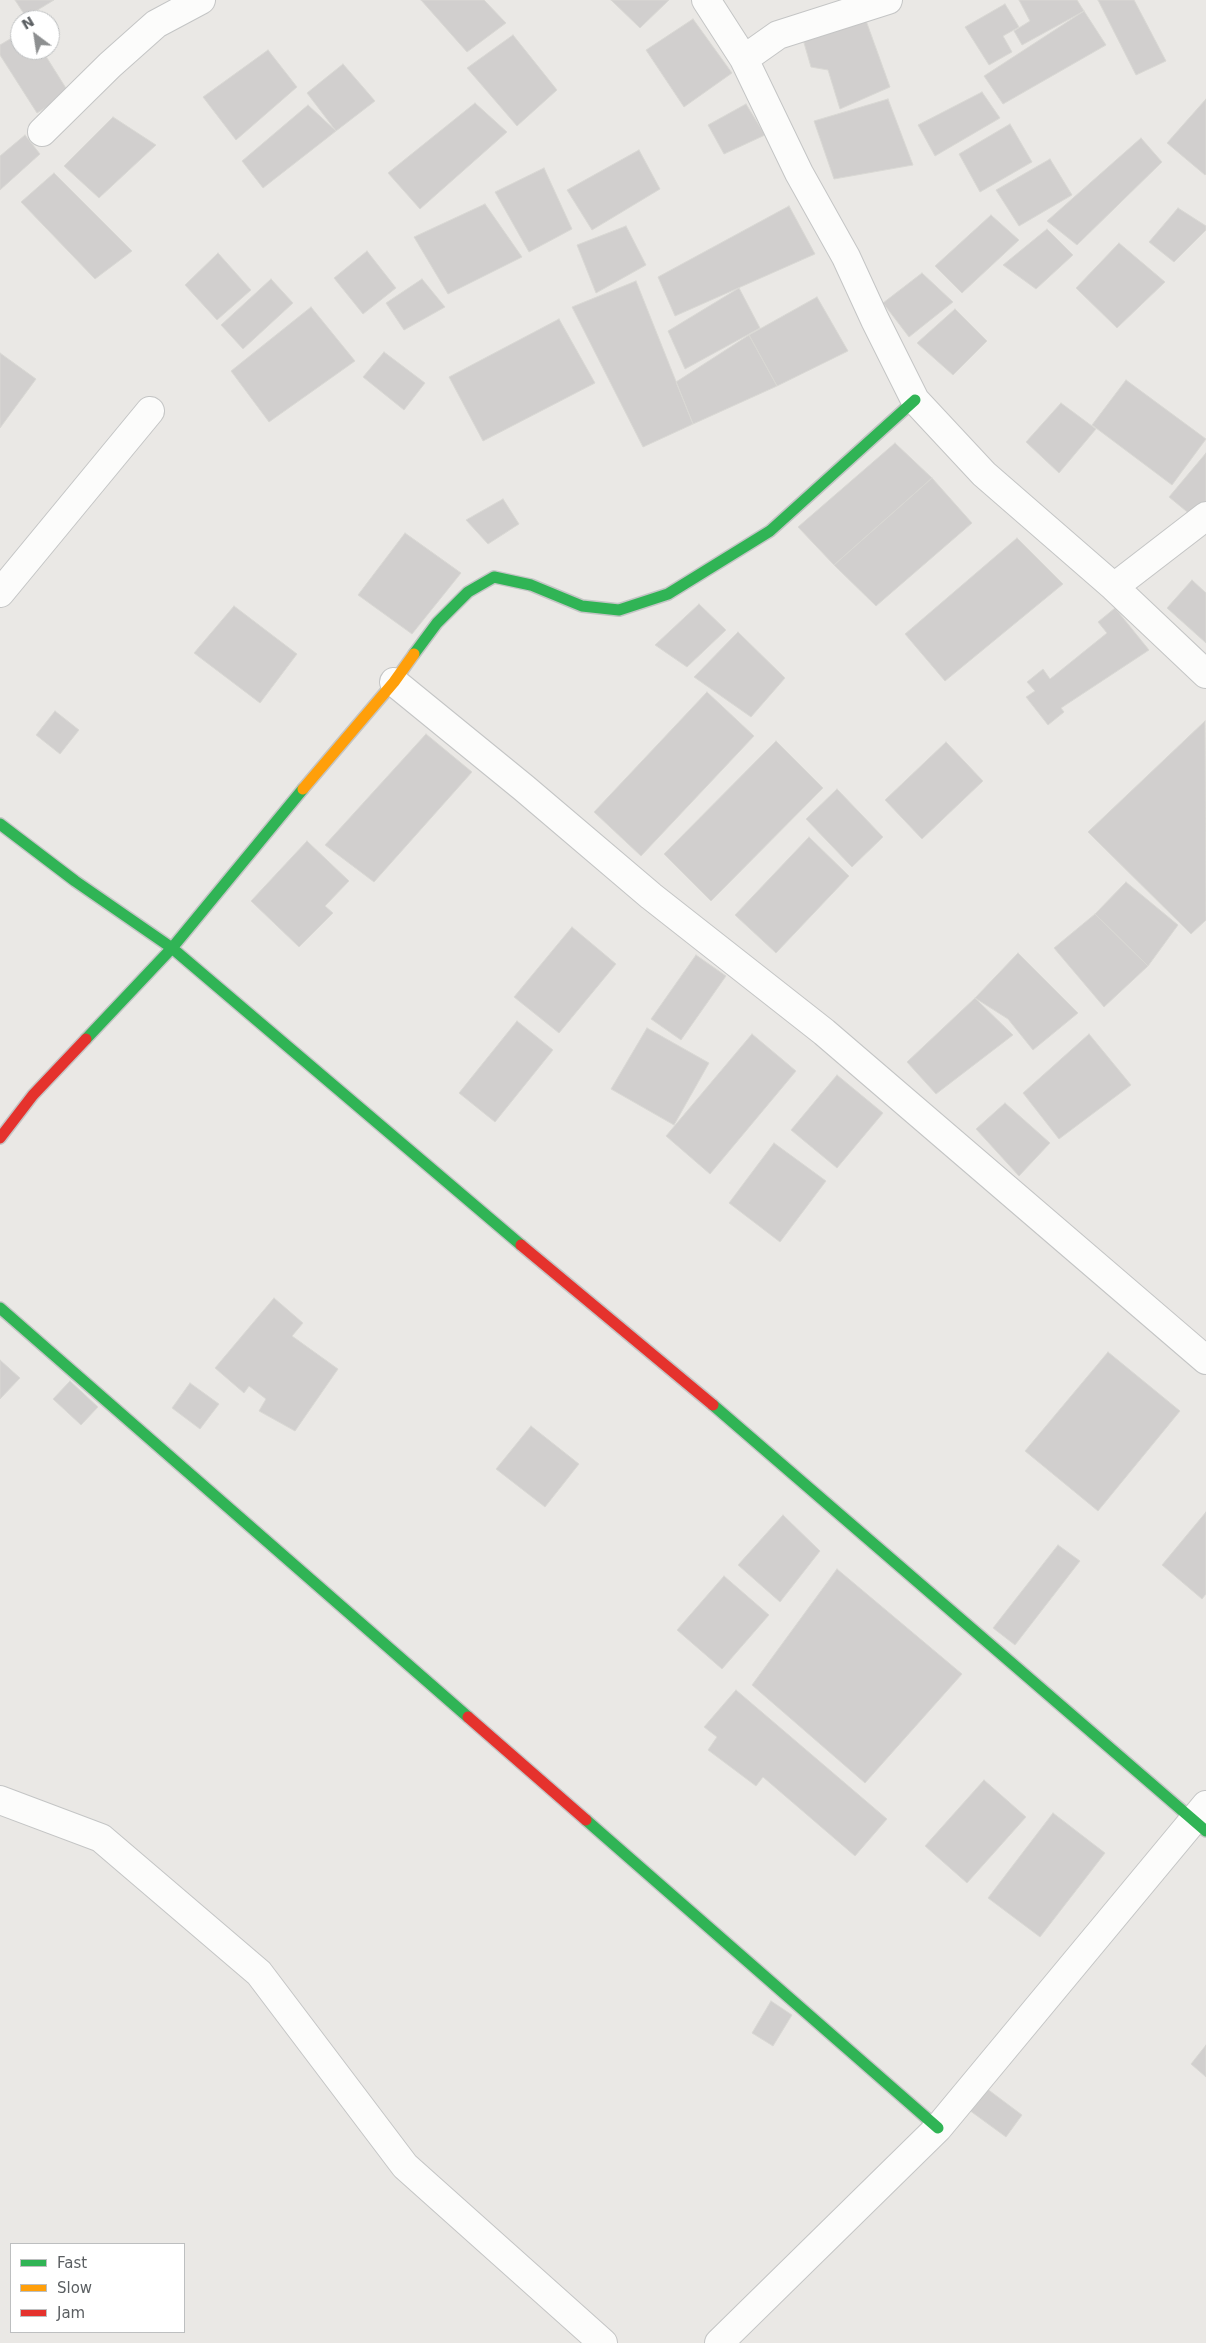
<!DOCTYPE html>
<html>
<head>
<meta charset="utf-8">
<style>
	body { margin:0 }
	#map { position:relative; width:1206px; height:2343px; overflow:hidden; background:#eae8e5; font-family:"DejaVu Sans",sans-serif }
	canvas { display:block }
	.legend { position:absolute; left:10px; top:2243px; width:175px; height:90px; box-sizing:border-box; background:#fff; border:1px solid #bdbfc0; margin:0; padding:6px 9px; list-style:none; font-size:15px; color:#5b5f62 }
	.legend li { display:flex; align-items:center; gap:10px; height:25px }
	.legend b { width:25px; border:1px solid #bdbfc0 }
	.north { position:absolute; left:10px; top:10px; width:50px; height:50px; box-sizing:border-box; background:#fff; border:1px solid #bdbfc0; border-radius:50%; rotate:329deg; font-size:14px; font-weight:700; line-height:20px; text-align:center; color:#5b5f62 }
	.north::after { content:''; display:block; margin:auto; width:18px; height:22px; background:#8d8f90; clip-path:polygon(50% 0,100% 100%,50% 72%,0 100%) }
</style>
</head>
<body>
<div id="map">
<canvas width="1206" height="2343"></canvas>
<ul class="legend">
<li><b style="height:6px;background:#30b455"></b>Fast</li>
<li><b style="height:6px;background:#ff9f0a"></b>Slow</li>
<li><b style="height:6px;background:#e5322d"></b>Jam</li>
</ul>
<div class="north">N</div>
</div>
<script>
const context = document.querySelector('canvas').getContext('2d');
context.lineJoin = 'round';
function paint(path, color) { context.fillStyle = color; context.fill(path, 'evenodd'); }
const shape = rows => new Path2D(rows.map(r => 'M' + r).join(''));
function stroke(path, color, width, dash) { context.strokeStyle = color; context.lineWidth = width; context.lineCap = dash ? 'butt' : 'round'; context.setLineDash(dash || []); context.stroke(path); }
const building = shape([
	[15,0,54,0,26,17,15,0],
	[421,0,484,0,506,23,467,52,421,0],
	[611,0,669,0,640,28,611,0],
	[1019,0,1077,0,1084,11,1022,45,1014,31,1030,21,1019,0],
	[1098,0,1134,0,1166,61,1136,75,1098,0],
	[1005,4,1019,27,1003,36,1012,52,989,65,965,27,1005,4],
	[1084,11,1106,45,1003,104,984,76,1084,11],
	[864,15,890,87,840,109,828,70,811,67,802,36,864,15],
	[693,19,732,73,684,107,646,50,693,19],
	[20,33,20,50,42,50,69,93,37,113,0,55,0,45,20,33],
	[513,35,557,90,517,126,467,68,513,35],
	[268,50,297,87,236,140,203,97,268,50],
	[343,64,375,101,336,131,307,93,343,64],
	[982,92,1000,118,935,156,918,125,982,92],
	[888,99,913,165,834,179,814,121,888,99],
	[1206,99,1206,174,1205,175,1167,143,1206,99],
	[475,103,507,132,420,209,388,173,475,103],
	[746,104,765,135,724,154,708,125,746,104],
	[308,105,336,131,263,188,242,161,308,105],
	[113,117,156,145,99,198,64,166,113,117],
	[1010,124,1032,162,980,192,959,154,1010,124],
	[25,135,40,154,0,190,0,156,25,135],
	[1141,138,1162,162,1077,245,1047,221,1141,138],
	[639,150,660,189,592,230,567,190,639,150],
	[1050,159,1072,195,1019,226,996,190,1050,159],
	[544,168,572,229,529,252,495,192,544,168],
	[54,173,132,251,95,279,21,202,54,173],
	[485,204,522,257,448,294,414,237,485,204],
	[789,206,815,254,675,316,658,277,789,206],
	[1178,208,1206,226,1206,230,1174,262,1149,242,1178,208],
	[991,215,1019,240,962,293,935,266,991,215],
	[626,226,646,265,596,293,577,245,626,226],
	[1047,229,1073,255,1036,289,1003,265,1047,229],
	[1119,243,1165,282,1117,328,1076,288,1119,243],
	[367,251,396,288,363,314,334,278,367,251],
	[218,253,251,290,217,320,185,285,218,253],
	[922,273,953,302,909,337,883,303,922,273],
	[271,279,293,303,243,349,221,325,271,279],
	[422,279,445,307,404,330,386,303,422,279],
	[636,281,693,424,643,447,572,307,636,281],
	[739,288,760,328,685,369,668,331,739,288],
	[817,297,848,351,777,386,749,335,817,297],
	[311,307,355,361,269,422,231,371,311,307],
	[955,309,987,341,953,375,917,343,955,309],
	[559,319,595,383,483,441,449,377,559,319],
	[749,335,777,386,693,424,676,382,749,335],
	[384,352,425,383,404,410,363,377,384,352],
	[0,353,36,379,0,428,0,353],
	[1126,380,1206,439,1172,485,1092,425,1126,380],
	[1061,403,1096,429,1059,473,1026,442,1061,403],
	[895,443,932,478,834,565,798,527,895,443],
	[1206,453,1206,510,1197,520,1169,497,1206,453],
	[932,478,972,523,876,606,834,565,932,478],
	[503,499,519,524,488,544,466,520,503,499],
	[405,533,461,573,412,634,358,595,405,533],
	[1017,538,1063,584,945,681,905,634,1017,538],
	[1192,580,1206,593,1206,643,1167,608,1192,580],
	[699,604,726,630,687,667,655,645,699,604],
	[234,606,297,654,260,703,194,653,234,606],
	[1115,608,1149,650,1061,708,1064,712,1048,725,1026,697,1035,691,1027,682,1043,669,1050,679,1107,633,1098,622,1115,608],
	[738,632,785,678,751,717,694,677,738,632],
	[707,692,754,736,641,856,594,812,707,692],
	[55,711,79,730,60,754,36,735,55,711],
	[1205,721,1206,920,1191,934,1088,832,1205,721],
	[426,734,472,772,374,882,325,845,426,734],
	[776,741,823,788,711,901,664,854,776,741],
	[946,742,983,781,922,839,885,800,946,742],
	[837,789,883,837,852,867,806,819,837,789],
	[809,837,849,876,776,953,735,915,809,837],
	[307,841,349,881,325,906,333,913,299,947,251,901,307,841],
	[1126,882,1178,925,1148,966,1095,914,1126,882],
	[1095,914,1148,966,1104,1007,1054,948,1095,914],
	[572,927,616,964,559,1033,514,997,572,927],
	[1018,953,1078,1013,1033,1050,1008,1019,975,998,1018,953],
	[696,955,726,976,681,1040,651,1019,696,955],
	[975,998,1013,1035,936,1094,907,1062,975,998],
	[517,1021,553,1050,495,1122,459,1093,517,1021],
	[647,1028,709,1063,674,1125,611,1089,647,1028],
	[752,1034,796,1071,710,1174,666,1136,752,1034],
	[1089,1034,1131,1085,1059,1139,1023,1093,1089,1034],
	[837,1075,883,1113,837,1168,791,1130,837,1075],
	[1005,1103,1050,1143,1019,1176,976,1129,1005,1103],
	[774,1143,826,1181,780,1242,729,1203,774,1143],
	[274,1298,303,1323,292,1336,338,1369,295,1431,259,1411,266,1399,249,1386,244,1393,215,1368,274,1298],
	[1108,1352,1180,1411,1098,1511,1025,1451,1108,1352],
	[0,1360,20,1378,0,1399,0,1360],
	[70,1381,98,1407,81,1425,53,1399,70,1381],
	[190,1383,219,1404,200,1429,172,1408,190,1383],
	[531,1426,579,1464,545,1507,496,1469,531,1426],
	[1206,1512,1206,1594,1202,1599,1162,1565,1206,1512],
	[783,1515,820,1551,780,1602,738,1565,783,1515],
	[1058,1545,1080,1561,1015,1645,993,1628,1058,1545],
	[837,1569,962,1674,865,1783,752,1685,837,1569],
	[724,1576,769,1615,722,1669,677,1630,724,1576],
	[736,1690,887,1819,855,1856,763,1777,756,1786,708,1750,717,1737,704,1727,736,1690],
	[984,1780,1026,1817,967,1883,925,1846,984,1780],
	[1053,1813,1105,1853,1040,1937,988,1898,1053,1813],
	[771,2001,792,2015,773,2046,752,2033,771,2001],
	[1206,2045,1206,2077,1191,2064,1206,2045],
	[986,2088,1022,2115,1006,2137,969,2110,986,2088]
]);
paint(building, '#d1cfce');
stroke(building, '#d9d8d4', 1);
const street = shape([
	[706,0,744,59,799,173,846,257,875,320,915,400,984,474,1114,587,1206,674],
	[744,59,778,35,888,0],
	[42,132,110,65,156,24,201,0],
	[1114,587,1206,516],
	[0,593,150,411],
	[394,682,524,788,651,896,824,1032,1206,1360],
	[0,1800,101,1838,259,1973,405,2166,603,2343],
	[719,2343,938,2128,1206,1805]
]);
const fast = shape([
	[414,654,437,623,468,592,494,577,531,585,582,606,619,610,668,594,770,531,915,400],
	[0,824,75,881,172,948,521,1245],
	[86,1039,172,948,303,789],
	[0,1308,468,1717],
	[713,1405,1206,1831],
	[586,1820,938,2128]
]);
const slow = shape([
	[303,789,394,682,414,654]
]);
const jam = shape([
	[0,1138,33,1095,86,1039],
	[521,1245,713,1405],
	[468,1717,586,1820]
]);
stroke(street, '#c4c5c5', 30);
stroke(fast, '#c4c5c5', 14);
stroke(slow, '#c4c5c5', 14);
stroke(jam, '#c4c5c5', 14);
stroke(street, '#fcfcfb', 28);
stroke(fast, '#30b455', 11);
stroke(slow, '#ff9f0a', 11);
stroke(jam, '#e5322d', 11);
</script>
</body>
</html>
